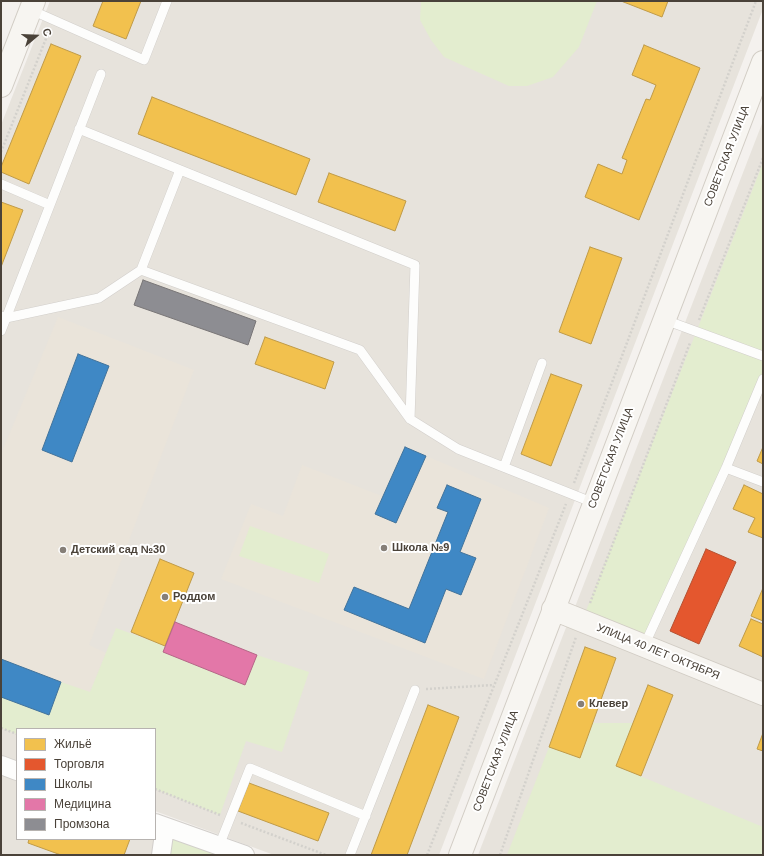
<!DOCTYPE html>
<html>
<head>
<meta charset="utf-8">
<style>
	body { margin:0 }
	#map { position:relative; width:764px; height:856px; overflow:hidden; background:#f4f1ee; font-family:Helvetica,sans-serif }
	canvas { display:block }
	.frame { position:absolute; inset:0; border:2px solid #4a4239; pointer-events:none }
	.legend { position:absolute; left:16px; top:728px; width:140px; height:112px; box-sizing:border-box; background:#fff; border:1px solid #b7b3b0; margin:0; padding:5px 7px; list-style:none; font-size:12px; color:#4a4239 }
	.legend li { display:flex; align-items:center; gap:8px; height:20px }
	.legend b { width:20px; border:1px solid #b7b3b0 }
	.north { position:absolute; left:16px; top:16px; width:40px; height:40px; -webkit-text-stroke:3px #fff; paint-order:stroke; rotate:71deg; font-size:11px; font-weight:700; line-height:16px; text-align:center; color:#4a4239 }
	.north::after { content:''; display:block; margin:auto; width:14px; height:18px; background:#4a4239; clip-path:polygon(50% 0,100% 100%,50% 72%,0 100%) }
</style>
</head>
<body>
<div id="map">
<canvas width="764" height="856"></canvas>
<div class="frame"></div>
<ul class="legend">
<li><b style="height:11px;background:#f2c14e"></b>Жильё</li>
<li><b style="height:11px;background:#e4572e"></b>Торговля</li>
<li><b style="height:11px;background:#3f88c5"></b>Школы</li>
<li><b style="height:11px;background:#e377a8"></b>Медицина</li>
<li><b style="height:11px;background:#8d8d92"></b>Промзона</li>
</ul>
<div class="north">С</div>
</div>
<script>
const context = document.querySelector('canvas').getContext('2d');
context.lineJoin = 'round';
function paint(path, color) { context.fillStyle = color; context.fill(path, 'evenodd'); }
const shape = rows => new Path2D(rows.map(r => 'M' + r).join(''));
function stroke(path, color, width, dash) { context.strokeStyle = color; context.lineWidth = width; context.lineCap = dash ? 'butt' : 'round'; context.setLineDash(dash || []); context.stroke(path); }
function label(font, color, halo, rows, align = 'center') {
  context.font = font + ' Helvetica,sans-serif'; context.lineWidth = 4; context.setLineDash([]); context.textBaseline = 'middle'; context.strokeStyle = halo; context.fillStyle = color; for (const [text, x, y, turn = 0] of rows) {
    context.save(); context.translate(x, y); context.rotate((+turn || 0) * Math.PI / 180); context.textAlign = isNaN(turn) ? turn : align; if (halo) context.strokeText(text, 0, 0); context.fillText(text, 0, 0); context.restore();
  }
}
paint(shape([
	[50,1,763,1,763,9,439,855,274,855,155,811,155,729,17,729,17,761,1,755,1,125],
	[763,121,763,682,575,607],
	[567,625,763,704,763,855,478,855],
	[1,774,17,780,17,839,155,839,155,832,169,855,1,855]
]), '#e7e3dc');
paint(shape([
	[58,317,194,370,89,645,106,653,75,729,1,714,1,454],
	[405,447,549,508,484,679,221,579,251,504,283,516,302,465,382,496]
]), '#eae4da');
paint(shape([
	[421,1,597,1,579,47,553,77,527,86,509,86,444,57,431,40,420,20],
	[763,163,763,378,644,646,582,621],
	[250,526,329,554,319,583,239,556],
	[116,628,165,646,163,652,245,685,257,655,309,672,282,752,246,741,220,815,155,789,155,729,17,729,17,734,1,728,1,697,49,715,61,682,90,692],
	[593,723,633,723,616,766,763,827,763,855,507,855,549,747,580,758],
	[172,838,219,855,169,855]
]), '#e3edcf');
const homes = shape([
	[103,1,141,1,126,39,93,26,103,1],
	[621,1,668,1,662,17,621,1],
	[51,44,81,56,29,184,1,172,1,167,51,44],
	[644,45,700,68,639,220,585,197,598,164,622,174,627,160,622,158,646,99,650,100,656,85,632,75,644,45],
	[152,97,310,159,296,195,138,134,152,97],
	[329,173,406,201,395,231,318,202,329,173],
	[1,202,23,210,1,267,1,202],
	[590,247,622,258,591,344,559,332,590,247],
	[265,337,334,362,325,389,255,364,265,337],
	[551,374,582,385,551,466,521,454,551,374],
	[763,447,763,464,757,461,763,447],
	[744,485,763,494,763,538,748,532,755,518,733,509,744,485],
	[160,559,194,573,165,646,131,632,160,559],
	[763,588,763,621,751,616,763,588],
	[751,619,763,624,763,657,739,646,751,619],
	[585,647,616,658,580,758,549,747,585,647],
	[648,685,673,695,641,776,616,766,648,685],
	[428,705,459,717,407,855,371,855,428,705],
	[763,733,763,751,757,749,763,733],
	[249,783,329,813,318,841,238,811,249,783],
	[29,839,130,839,124,855,61,855,28,843,29,839]
]);
paint(homes, '#f2c14e');
stroke(homes, '#c09b48', 1);
const shops = shape([
	[706,549,736,562,699,644,670,631,706,549]
]);
paint(shops, '#e4572e');
stroke(shops, '#b65131', 1);
const schools = shape([
	[78,354,109,366,72,462,42,450,78,354],
	[405,447,426,456,396,523,375,514,405,447],
	[447,485,481,499,460,552,476,558,461,595,446,589,425,643,344,610,354,587,409,609,448,512,437,508,447,485],
	[1,659,61,682,49,715,1,697,1,659]
]);
paint(schools, '#3f88c5');
stroke(schools, '#42739b', 1);
const health = shape([
	[175,622,257,655,245,685,163,652,175,622]
]);
paint(health, '#e377a8');
stroke(health, '#b56787', 1);
const industry = shape([
	[143,280,256,321,248,345,134,305,143,280]
]);
paint(industry, '#8d8d92');
stroke(industry, '#797677', 1);
const lane = shape([
	[31,10,144,60,167,1],
	[79,129,415,265,410,419,458,449,594,503],
	[1,184,50,205],
	[141,270,180,170],
	[1,316,6,318,99,298,141,270,360,350,410,419],
	[665,320,763,356],
	[1,331,101,74],
	[504,467,542,363],
	[726,468,763,482],
	[644,646,726,468,763,379],
	[219,846,250,768,366,816],
	[350,855,415,690]
]);
const street = shape([
	[1,765,17,771],
	[155,823,245,855],
	[161,855,165,827]
]);
const secondary = shape([
	[1,86,34,1],
	[553,609,763,694],
	[460,855,763,62]
]);
stroke(lane, '#d2cfcb', 10);
stroke(street, '#d2cfcb', 20);
stroke(secondary, '#d2cdc5', 24);
stroke(shape([
	[1,152,49,31],
	[699,320,763,158],
	[574,483,756,1],
	[590,603,690,343],
	[426,689,494,685],
	[1,728,17,734],
	[155,789,220,815],
	[241,823,326,855],
	[427,855,566,504],
	[500,855,576,637]
]), '#d3d1cc', 2.5, [2, 2]);
stroke(lane, '#fdfdfc', 9);
stroke(street, '#fdfdfc', 18);
stroke(secondary, '#f7f5f1', 22);
for (const [x, y, r, color] of [
	[384,548,4,"#867f78"],
	[63,550,4,"#867f78"],
	[165,597,4,"#867f78"],
	[581,704,4,"#867f78"]
]) { const dot = new Path2D(); dot.arc(x, y, r, 0, 2 * Math.PI); context.fillStyle = color; context.fill(dot); stroke(dot, '#fff', 1.5); }
label('11px', '#4a4239', '#fff', [
	["СОВЕТСКАЯ УЛИЦА",727,156,-69],
	["СОВЕТСКАЯ УЛИЦА",611,458,-69],
	["УЛИЦА 40 ЛЕТ ОКТЯБРЯ",658,652,22],
	["СОВЕТСКАЯ УЛИЦА",496,761,-69]
]);
label('bold 11px', '#4a4239', '#fff', [
	["Школа №9",392,548],
	["Детский сад №30",71,550],
	["Роддом",173,597],
	["Клевер",589,704]
], 'left');
</script>
</body>
</html>
